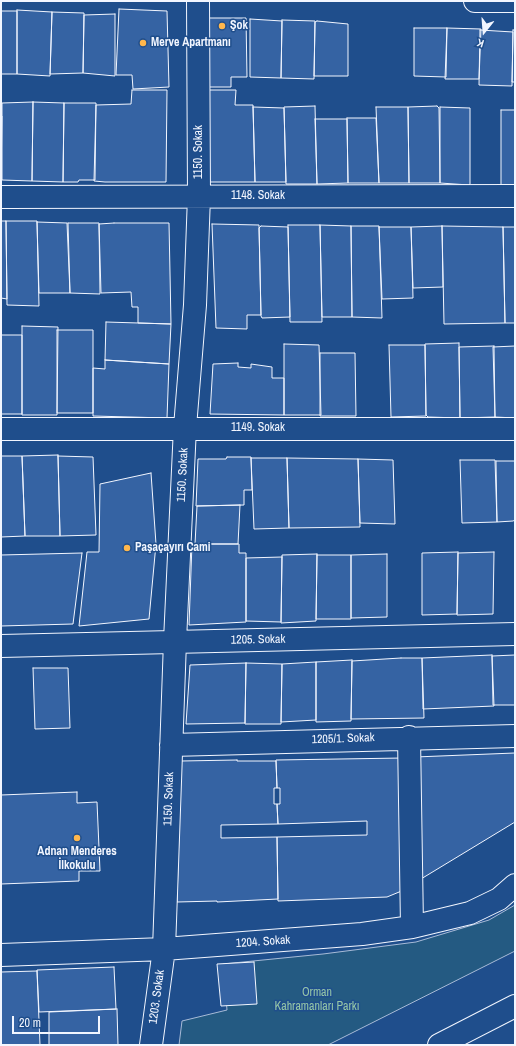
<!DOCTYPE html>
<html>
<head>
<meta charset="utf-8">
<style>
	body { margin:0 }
	#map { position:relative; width:516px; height:1046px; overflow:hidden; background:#1f4e8c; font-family:"Archivo Narrow",sans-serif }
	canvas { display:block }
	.frame { position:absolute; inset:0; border:2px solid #f2f6ff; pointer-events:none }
	.north { position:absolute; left:464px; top:12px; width:40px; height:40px; -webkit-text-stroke:3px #1f4e8c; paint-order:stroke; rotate:197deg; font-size:11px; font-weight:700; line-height:16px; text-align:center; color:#f2f6ff }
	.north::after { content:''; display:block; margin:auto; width:14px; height:18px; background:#f2f6ff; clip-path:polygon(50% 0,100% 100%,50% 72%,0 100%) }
	.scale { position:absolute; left:12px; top:1016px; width:88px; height:18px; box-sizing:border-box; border:2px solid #f2f6ff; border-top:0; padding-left:5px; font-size:12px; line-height:14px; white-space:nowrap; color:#f2f6ff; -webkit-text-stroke:3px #1f4e8c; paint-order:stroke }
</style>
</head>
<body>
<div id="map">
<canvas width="516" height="1046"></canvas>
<div class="frame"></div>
<div class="north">K</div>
<div class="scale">20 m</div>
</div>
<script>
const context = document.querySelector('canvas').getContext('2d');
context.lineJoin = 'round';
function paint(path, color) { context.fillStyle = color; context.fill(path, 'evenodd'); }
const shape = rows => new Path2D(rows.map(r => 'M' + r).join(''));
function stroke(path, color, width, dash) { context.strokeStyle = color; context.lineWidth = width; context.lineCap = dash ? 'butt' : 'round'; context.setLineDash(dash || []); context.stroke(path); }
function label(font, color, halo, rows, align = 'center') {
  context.font = font + ' "Archivo Narrow",sans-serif'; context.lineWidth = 3; context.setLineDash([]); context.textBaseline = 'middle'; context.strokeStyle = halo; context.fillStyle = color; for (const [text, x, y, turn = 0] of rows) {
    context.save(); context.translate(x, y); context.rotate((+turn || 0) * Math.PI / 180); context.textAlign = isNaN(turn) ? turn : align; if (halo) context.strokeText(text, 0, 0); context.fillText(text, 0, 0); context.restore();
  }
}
const green = shape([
	[515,905,515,951,328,1045,179,1045,182,1021,227,1010,223,964,323,954,416,942,489,920,515,905]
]);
paint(green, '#245a82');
stroke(green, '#a8bbd7', 1);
const building = shape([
	[119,9,167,11,169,87,133,89,132,75,116,75,119,9],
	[17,10,52,12,50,76,17,74,17,10],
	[1,11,17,11,17,74,1,74,1,11],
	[52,12,84,13,83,73,50,74,52,12],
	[115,14,115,76,83,73,84,15,115,14],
	[202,18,246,18,247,77,231,77,231,87,202,87,202,18],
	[250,19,282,21,281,78,250,77,250,19],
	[282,20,315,21,314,79,281,78,282,20],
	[317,21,348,24,348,76,314,76,315,22,317,21],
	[414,28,447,28,446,77,414,76,414,28],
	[447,28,481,29,479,79,445,79,447,28],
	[480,30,513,32,512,86,479,85,480,30],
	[513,30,515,30,515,82,512,82,513,30],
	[132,90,167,90,166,182,105,182,94,181,96,105,131,104,132,90],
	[205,90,236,90,235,105,253,105,255,182,209,182,205,90],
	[33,102,32,181,2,180,2,103,33,102],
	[33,102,64,103,63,182,32,181,33,102],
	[64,103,96,103,95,180,79,180,78,182,63,182,64,103],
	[315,106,317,184,286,184,284,107,315,106],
	[437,106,439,108,440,183,409,183,408,107,437,106],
	[253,107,284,108,286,182,255,182,253,107],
	[376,107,408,107,409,183,379,183,376,107],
	[440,107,470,108,470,184,469,185,440,183,440,107],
	[501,110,515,110,515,185,501,185,501,110],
	[1,116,2,116,1,181,1,116],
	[347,118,376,118,379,183,348,183,347,118],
	[315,119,347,119,348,183,317,184,315,119],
	[1,221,6,221,7,299,1,298,1,221],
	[6,221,37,221,39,306,7,305,6,221],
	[37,222,67,223,70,293,39,293,37,222],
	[68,223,99,223,100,294,70,293,68,223],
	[114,223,169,223,171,324,138,323,138,307,132,307,131,292,101,293,99,224,114,223],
	[212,224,259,225,261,315,247,315,247,329,216,328,212,224],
	[288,225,320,225,322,322,290,322,288,225],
	[320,225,351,226,352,317,322,317,320,225],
	[261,226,288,227,290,317,262,318,261,316,259,228,261,226],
	[351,226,379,226,382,318,352,317,351,226],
	[442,226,503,227,505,323,444,324,442,226],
	[442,226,443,287,413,288,411,227,442,226],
	[379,227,411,227,413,298,382,299,379,227],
	[503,227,515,227,515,323,505,323,503,227],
	[106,322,171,324,169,364,105,360,106,322],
	[22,326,58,327,57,415,22,415,22,326],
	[57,330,93,330,93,413,57,413,57,330],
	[1,335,22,335,22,414,1,414,1,335],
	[459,343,460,418,428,417,426,415,425,344,459,343],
	[284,344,319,345,321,415,284,415,284,344],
	[389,345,425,345,426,416,391,417,389,345],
	[494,346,495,417,460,418,459,347,494,346],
	[515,346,515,418,495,417,493,347,515,346],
	[320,353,355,353,356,416,320,416,320,353],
	[105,360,169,364,167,418,93,416,93,368,105,369,105,360],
	[238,363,238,367,251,368,251,364,272,367,272,378,284,378,284,415,210,414,213,364,238,363],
	[58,455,60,536,25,536,22,456,58,455],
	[1,456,22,456,25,536,1,537,1,456],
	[58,456,93,457,96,535,60,536,58,456],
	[227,457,251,457,252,490,244,490,244,505,196,506,198,459,226,459,227,457],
	[251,458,287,458,289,528,254,529,251,458],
	[287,458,358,459,360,527,289,528,287,458],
	[358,459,393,460,395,524,360,523,358,459],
	[460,460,495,460,497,522,462,523,460,460],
	[496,461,515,461,515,520,513,521,497,522,496,461],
	[151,473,156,544,149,619,79,626,87,552,99,552,100,484,151,473],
	[240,505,238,544,195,544,197,506,240,505],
	[192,544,239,544,239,553,246,553,246,622,189,625,192,544],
	[458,552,457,614,422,615,422,553,458,552],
	[494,552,493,614,457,615,458,553,494,552],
	[82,553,73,624,1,626,1,555,82,553],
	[317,554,316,621,281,623,282,555,317,554],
	[387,554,387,617,351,618,351,555,387,554],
	[317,555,351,555,351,619,316,619,317,555],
	[282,557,281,622,246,621,246,558,282,557],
	[492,655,494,706,423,709,422,658,492,655],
	[515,655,515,705,493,705,492,656,515,655],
	[401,658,422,658,424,718,351,719,352,661,401,658],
	[352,660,351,721,316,722,316,662,352,660],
	[316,662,316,720,281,722,282,664,316,662],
	[246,663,245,723,186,724,190,665,246,663],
	[246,663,282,664,281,724,245,724,246,663],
	[33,668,68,668,70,728,35,729,33,668],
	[515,753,515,822,416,882,415,757,515,753],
	[403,758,404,890,387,897,278,901,277,837,367,835,367,821,278,824,277,804,280,804,280,788,277,788,276,760,403,758],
	[237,760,237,761,276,761,277,788,274,788,274,804,277,804,278,824,221,825,221,838,277,837,278,899,217,902,217,901,177,902,181,761,237,760],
	[77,792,77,803,97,802,100,871,79,871,79,881,1,884,1,795,77,792],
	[254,962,257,1004,221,1006,217,964,254,962],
	[114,967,116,1009,39,1012,37,970,114,967],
	[37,971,40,1045,1,1045,1,972,37,971],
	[117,1009,118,1045,49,1045,49,1012,117,1009]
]);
paint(building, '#3563a3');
stroke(building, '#f2f6ff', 1);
const minor = shape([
	[475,1,515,1],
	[1,197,515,196],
	[1,429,515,429],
	[1,646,515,634],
	[409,737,412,927],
	[171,745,515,736],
	[1,955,164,949,362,934,412,927,470,913,499,899,515,885],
	[151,1045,164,949,175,641,185,427,195,305,199,196,198,1]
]);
const highway = shape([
	[439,1045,515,1006]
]);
stroke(minor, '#f2f6ff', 24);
stroke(highway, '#f2f6ff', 24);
stroke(minor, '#1f4e8c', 22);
stroke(highway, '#1f4e8c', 22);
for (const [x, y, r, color] of [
	[222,26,4,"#ffb74d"],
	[143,43,4,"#ffb74d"],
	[127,548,4,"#ffb74d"],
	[77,838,4,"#ffb74d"]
]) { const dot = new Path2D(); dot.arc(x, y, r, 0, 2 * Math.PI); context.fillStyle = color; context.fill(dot); stroke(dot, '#1f4e8c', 1.5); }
label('bold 12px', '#f2f6ff', '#1f4e8c', [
	["Şok",230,26],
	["Merve Apartmanı",151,43],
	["Paşaçayırı Cami",135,548],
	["Adnan Menderes",77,852,"center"],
	["İlkokulu",77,866,"center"]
], 'left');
label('12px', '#f2f6ff', '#1f4e8c', [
	["1150. Sokak",199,152,-90],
	["1148. Sokak",258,196],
	["1149. Sokak",258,428],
	["1150. Sokak",183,475,-87],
	["1205. Sokak",258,640,-1],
	["1205/1. Sokak",343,739,-2],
	["1150. Sokak",169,799,-88],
	["1204. Sokak",263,942,-4],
	["1203. Sokak",157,997,-82]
]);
label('12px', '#97c8a6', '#1f4e8c', [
	["Orman",317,993],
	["Kahramanları Parkı",317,1007]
]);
</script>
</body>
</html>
